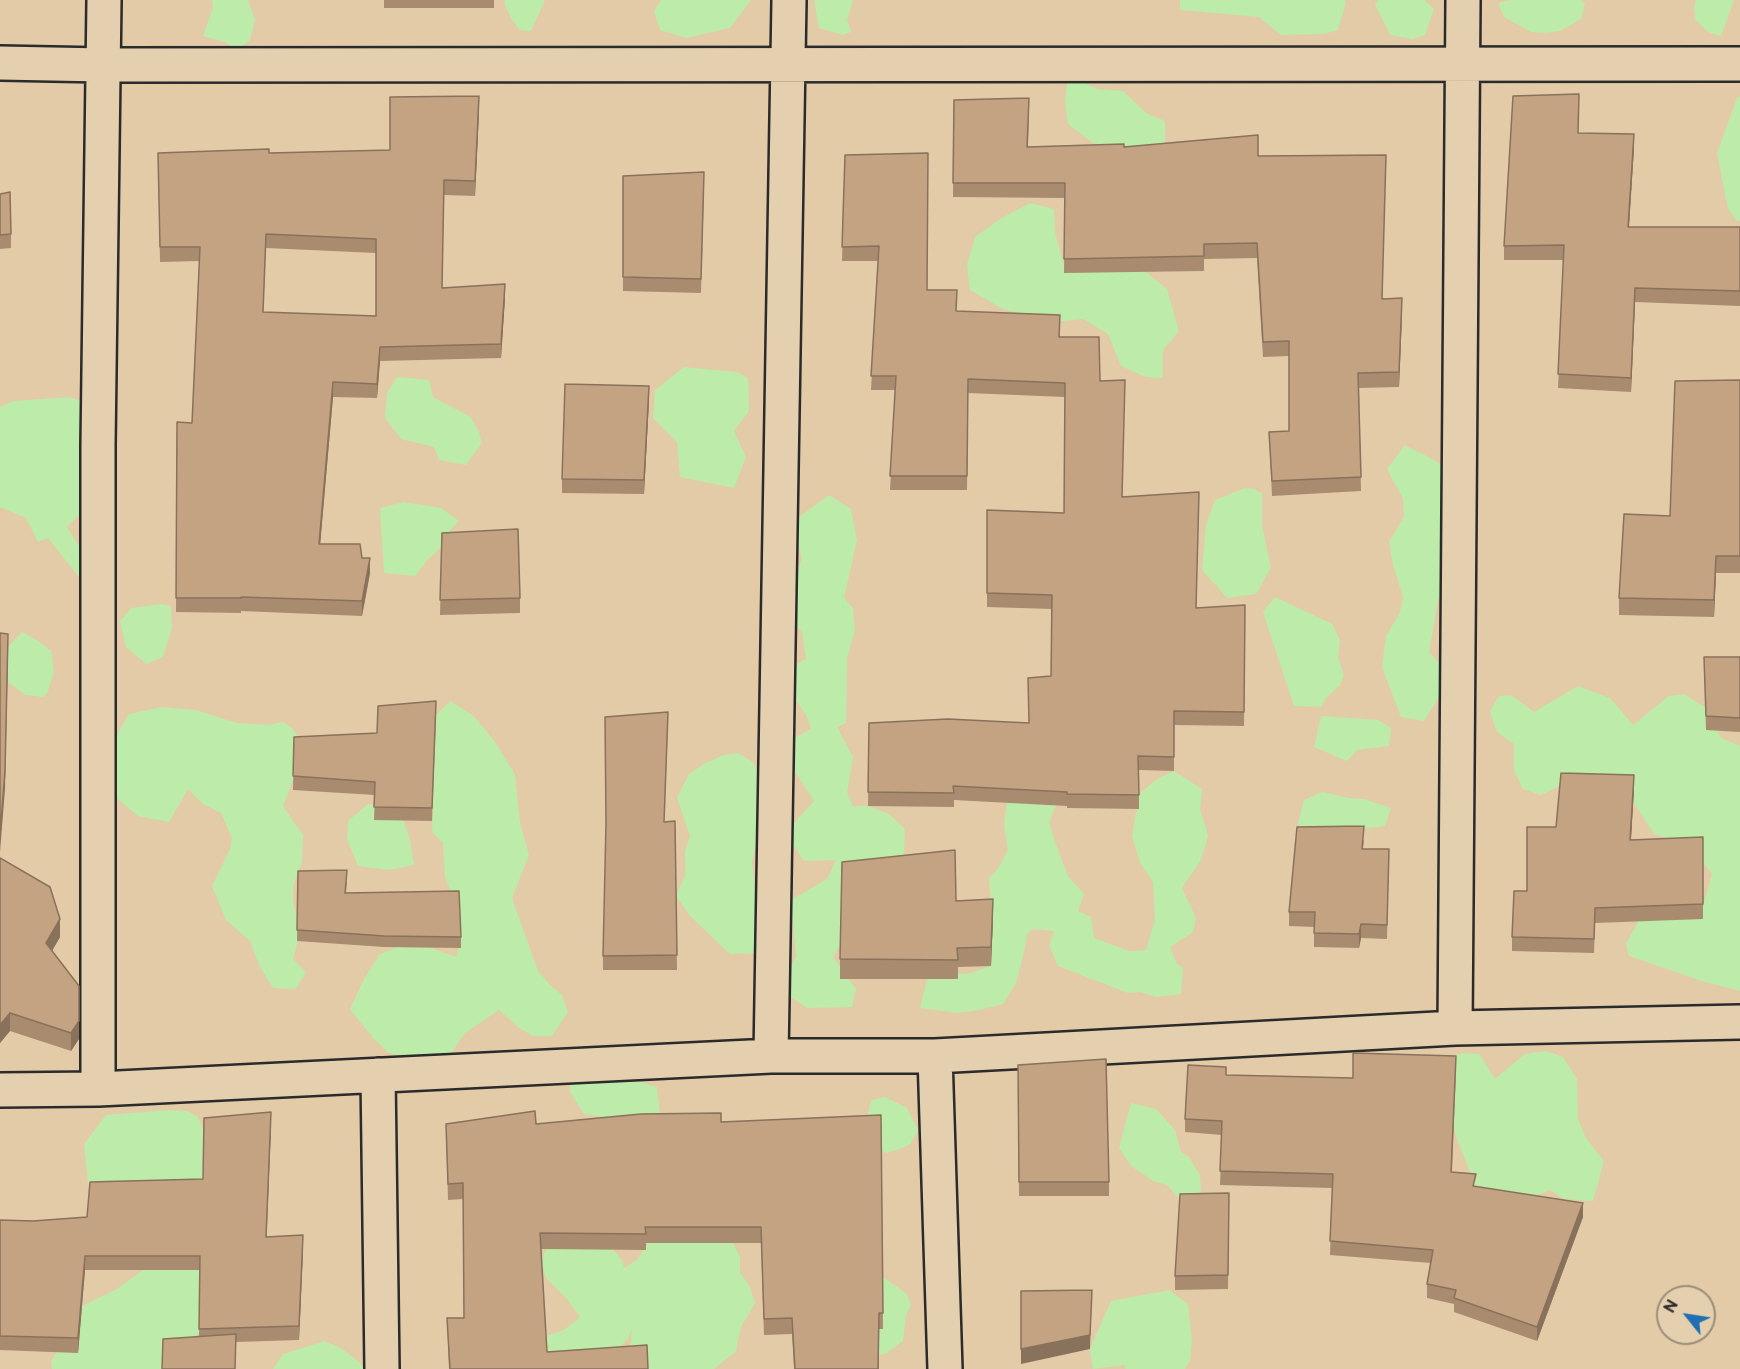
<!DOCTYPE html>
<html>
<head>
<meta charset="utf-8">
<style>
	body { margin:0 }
	#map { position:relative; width:1740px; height:1369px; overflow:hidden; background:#e3cba8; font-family:"Balsamiq Sans",sans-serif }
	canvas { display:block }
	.north { position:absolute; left:1656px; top:1285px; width:60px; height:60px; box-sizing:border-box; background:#e4cfae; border:2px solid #9a8d7a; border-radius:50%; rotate:300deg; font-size:16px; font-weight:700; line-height:24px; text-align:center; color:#2b2b2b }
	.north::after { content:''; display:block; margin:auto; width:21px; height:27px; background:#1f6fb2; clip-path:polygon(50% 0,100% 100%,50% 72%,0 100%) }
</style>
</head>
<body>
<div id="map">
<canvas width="1740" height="1369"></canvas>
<div class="north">N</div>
</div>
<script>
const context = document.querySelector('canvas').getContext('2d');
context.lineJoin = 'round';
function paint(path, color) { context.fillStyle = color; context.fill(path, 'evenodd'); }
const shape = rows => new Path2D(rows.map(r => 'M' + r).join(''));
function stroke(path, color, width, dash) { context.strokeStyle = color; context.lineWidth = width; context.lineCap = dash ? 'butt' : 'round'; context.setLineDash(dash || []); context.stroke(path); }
paint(shape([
	[212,0,248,0,255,20,250,40,238,50,225,42,203,36,213,8],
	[505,0,545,0,531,31,520,30,511,18,505,5],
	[661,0,751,0,730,28,686,38,660,30,654,11],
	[814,0,853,0,847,20,851,32,843,35,819,28],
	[1180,0,1345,0,1346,2,1338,30,1324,34,1281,35,1259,17,1180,10],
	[1378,0,1424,0,1434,9,1425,35,1412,39,1390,35,1375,5],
	[1510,0,1581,0,1585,4,1581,19,1560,31,1542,33,1531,32,1504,17,1498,3],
	[1696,0,1734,0,1721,36,1708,32,1695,19,1694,7],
	[1068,75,1097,89,1123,91,1146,113,1165,121,1165,150,1129,153,1093,143,1068,124,1065,102],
	[1740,96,1740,221,1736,220,1728,209,1717,153,1737,98],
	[1030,203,1054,209,1055,232,1064,266,1123,272,1146,272,1167,289,1179,331,1163,350,1163,378,1146,377,1121,366,1108,334,1083,319,1054,322,1003,309,970,290,967,264,975,237,1000,219],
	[684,367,737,372,748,378,749,411,734,431,746,457,734,488,680,477,677,442,653,418,655,390],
	[397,377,429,380,433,397,471,417,479,432,482,443,466,465,439,460,434,447,401,439,385,418,387,393],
	[70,397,97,407,86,508,67,527,79,546,79,577,48,538,38,542,26,518,0,507,0,407,13,401],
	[1405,445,1436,461,1460,478,1458,571,1438,600,1429,652,1442,666,1439,697,1424,721,1401,717,1382,667,1386,636,1400,612,1403,597,1393,565,1389,542,1404,517,1403,499,1387,469],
	[1245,488,1254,489,1262,493,1262,526,1271,568,1256,594,1227,598,1202,570,1206,524,1215,500],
	[829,495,851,509,857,540,844,598,853,608,855,631,847,658,846,723,837,727,853,757,847,792,853,806,868,806,889,814,905,829,904,855,884,865,833,957,856,989,852,1007,807,1008,780,989,796,957,791,900,827,879,836,860,804,861,785,833,814,801,791,765,786,742,811,729,807,717,792,694,790,668,806,659,802,632,779,608,794,580,802,559,792,522],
	[404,502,441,508,459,521,449,532,442,547,429,558,415,576,384,573,380,508],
	[1275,597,1332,624,1340,640,1338,657,1344,675,1340,685,1326,698,1321,707,1294,706,1263,612],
	[162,604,171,606,172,628,163,657,146,664,126,647,120,621,131,608],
	[22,632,38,641,51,651,54,672,48,691,44,697,25,695,3,678,2,665,8,647],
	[1578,686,1610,698,1633,725,1669,696,1684,694,1706,708,1721,738,1740,746,1740,991,1702,981,1629,956,1626,944,1639,920,1703,906,1712,874,1689,845,1654,834,1625,789,1597,773,1572,780,1541,795,1523,789,1514,771,1514,744,1497,732,1490,711,1499,696,1511,695,1534,712],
	[450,701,474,716,495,742,515,774,520,823,529,855,512,898,538,971,550,985,562,995,568,1012,552,1036,533,1036,519,1028,499,1010,465,1033,446,1061,423,1061,389,1053,372,1037,350,1009,364,979,380,954,398,947,431,948,456,957,460,942,453,897,445,877,443,843,432,832,436,715],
	[162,707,196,710,237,723,269,725,283,722,292,728,300,740,293,780,283,806,303,835,302,862,293,886,293,903,301,930,293,959,306,972,296,989,273,988,260,967,250,941,226,920,212,886,230,849,232,838,221,813,203,804,188,789,169,822,138,816,101,785,115,738,129,714],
	[1321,716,1378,720,1391,728,1389,746,1357,750,1347,761,1314,747],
	[738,753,753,762,763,781,759,829,752,863,755,890,764,908,763,938,755,953,730,954,690,916,676,896,685,875,685,851,690,836,677,798,689,774,704,764,723,755],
	[1011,768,1061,794,1049,822,1055,842,1068,876,1084,894,1078,911,1091,917,1094,938,1129,951,1146,950,1155,920,1153,882,1140,863,1132,836,1139,794,1157,779,1174,771,1202,789,1200,809,1208,836,1201,860,1182,888,1196,918,1193,932,1170,947,1177,964,1183,968,1181,994,1156,997,1140,992,1128,993,1058,966,1049,945,1054,931,1033,929,1027,934,1025,948,1016,983,1003,1004,979,1010,957,1013,920,1008,927,979,943,973,967,974,991,966,992,919,989,878,997,870,1008,850,1004,825],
	[1322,792,1349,798,1364,799,1391,808,1385,826,1362,829,1312,841,1298,823,1304,800],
	[368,804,383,807,404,821,410,840,414,865,388,870,358,866,347,839,348,821],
	[1546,1051,1563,1057,1577,1079,1578,1119,1586,1138,1604,1161,1593,1201,1564,1199,1550,1190,1513,1206,1476,1188,1454,1131,1443,1117,1449,1057,1463,1053,1479,1054,1495,1079,1525,1054],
	[596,1073,624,1082,641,1082,657,1087,661,1125,584,1114,570,1092,571,1077],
	[885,1097,907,1108,918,1130,910,1145,887,1153,866,1144,865,1128,871,1100],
	[1131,1103,1156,1109,1175,1130,1181,1152,1189,1157,1200,1175,1201,1191,1195,1203,1187,1208,1167,1185,1153,1181,1131,1166,1119,1148],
	[169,1110,187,1111,198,1117,204,1132,215,1219,199,1255,199,1332,172,1369,52,1369,51,1361,73,1329,82,1306,117,1289,143,1270,111,1196,88,1183,84,1144,106,1115],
	[655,1232,733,1243,740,1257,740,1273,749,1285,755,1303,741,1327,736,1351,714,1369,646,1369,630,1350,632,1328,628,1339,603,1363,533,1369,537,1339,564,1330,580,1317,567,1299,546,1278,541,1261,550,1240,608,1243,622,1260,624,1268,637,1260],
	[883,1277,907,1294,911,1306,906,1315,903,1341,887,1353,867,1358,870,1283],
	[1169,1290,1188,1304,1192,1340,1190,1361,1185,1369,1126,1369,1124,1365,1093,1369,1090,1349,1111,1301],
	[325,1341,341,1348,359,1362,365,1369,273,1369,283,1354]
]), '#bdeba9');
const street = shape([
	[0,63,104,65,1740,64],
	[1455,1028,1463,0],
	[771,1056,789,0],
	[935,1056,945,1369],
	[378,1075,382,1369],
	[98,1089,98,445,104,0],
	[0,1090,98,1089,771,1056,935,1056,1455,1028,1740,1022]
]);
stroke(street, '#2b2b2b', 38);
stroke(street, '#e4cfae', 33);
paint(shape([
	[384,0,494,0,494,8,384,8],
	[954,100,1029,113,1028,147,1124,147,1258,156,1382,299,1402,313,1399,387,1359,388,1361,491,1272,496,1269,432,1289,431,1289,356,1263,357,1257,258,1204,259,1204,271,1064,273,1065,198,953,197],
	[479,111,475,196,444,195,442,288,505,298,501,358,380,361,377,398,333,397,320,544,362,558,370,573,362,616,241,611,241,613,176,612,177,422,192,423,200,261,160,262,158,153,269,153,390,150],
	[266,248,376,253,376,316,263,312],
	[1578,133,1634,148,1629,227,1740,227,1740,306,1635,302,1631,392,1558,388,1564,260,1504,260,1504,246],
	[845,155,927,290,957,311,1060,329,1060,337,1100,381,1122,497,1197,608,1245,605,1244,726,1174,725,1174,771,1139,770,1139,809,1067,808,1067,806,954,800,954,807,868,806,869,723,1029,723,1051,676,1052,609,987,607,987,510,1064,513,1065,397,968,393,967,490,890,490,895,390,871,390,878,261,842,261],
	[623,176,704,187,701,293,623,291],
	[0,194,11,234,11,248,0,249],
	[1740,380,1740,573,1716,573,1714,617,1619,615,1619,598,1670,516],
	[649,400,644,494,562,493,562,479],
	[442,533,520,598,520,613,440,615],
	[1704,657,1740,657,1740,732,1706,730],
	[436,715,432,821,374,820,375,795,293,790,294,737,377,733],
	[668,726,664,822,675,821,677,970,603,970,603,956],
	[1634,789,1631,840,1703,837,1703,919,1595,923,1594,953,1512,951,1512,937,1527,891,1556,827],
	[1364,840,1363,849,1389,849,1387,939,1361,938,1359,948,1314,947,1314,927,1289,926,1289,912],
	[0,858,60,937,52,951,79,1039,71,1051,10,1031,0,1043],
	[298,871,347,881,346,893,461,937,461,948,384,947,297,941],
	[956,901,993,918,991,966,958,967,958,979,840,979,840,959],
	[1018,1065,1109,1182,1109,1196,1019,1196],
	[1456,1070,1452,1172,1476,1187,1583,1217,1537,1341,1454,1312,1454,1304,1427,1298,1427,1284,1431,1263,1330,1255,1332,1188,1220,1185,1222,1135,1185,1132,1185,1119,1226,1075,1353,1078],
	[881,1115,883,1329,879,1329,879,1369,794,1369,792,1334,764,1335,761,1243,646,1243,646,1250,541,1249,547,1352,648,1369,449,1369,447,1318,464,1318,463,1199,448,1200,446,1124,721,1122],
	[271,1127,266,1237,303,1249,299,1340,236,1342,199,1336,200,1270,85,1270,78,1353,0,1350,0,1220,33,1221,87,1217,203,1179],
	[1229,1193,1228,1289,1175,1290,1175,1276]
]), '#a98c70');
paint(shape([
	[479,96,479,111,475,196,475,181],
	[1634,134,1634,148,1628,241,1628,227],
	[505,284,505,298,501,358,501,344],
	[1635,288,1635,302,1631,392,1631,378],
	[1402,298,1402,313,1399,387,1399,372],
	[380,347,380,361,377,398,377,384],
	[333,382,333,397,319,558,319,544],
	[649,386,649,400,644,494,644,480],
	[1716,556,1716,573,1714,617,1714,600],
	[370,558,370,573,362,616,362,601],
	[8,652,5,789,0,852,0,834],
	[1634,775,1634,789,1630,854,1630,840],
	[993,899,993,918,991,966,991,947],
	[60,919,60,937,46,961,46,943],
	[1361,924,1361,938,1359,948,1359,934],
	[10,1013,10,1031,0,1043,0,1025],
	[79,1021,79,1039,71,1051,71,1033],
	[271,1112,271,1127,266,1251,266,1237],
	[1583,1203,1583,1217,1537,1341,1537,1327],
	[303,1235,303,1249,299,1340,299,1326],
	[85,1256,85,1270,78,1353,78,1338],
	[1092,1290,1090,1349,1021,1364,1021,1349]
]), '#89725b');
const building = shape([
	[1579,94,1578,133,1634,134,1628,227,1740,227,1740,291,1635,288,1631,378,1558,374,1564,245,1504,246,1513,96,1579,94],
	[479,96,475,181,444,180,442,288,505,284,501,344,380,347,377,384,333,382,319,544,360,544,362,558,370,558,362,601,241,597,241,598,176,598,177,422,192,423,200,247,160,247,158,153,269,149,269,153,390,150,390,97,479,96],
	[266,234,376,239,376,316,263,312,266,234],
	[1029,98,1027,147,1124,144,1124,147,1258,135,1258,156,1386,155,1382,299,1402,298,1399,372,1358,373,1361,477,1272,481,1269,432,1289,431,1289,341,1263,342,1257,243,1204,244,1204,256,1064,259,1065,183,953,183,954,100,1029,98],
	[928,153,927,290,957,290,956,311,1060,315,1059,337,1099,337,1100,381,1125,380,1122,497,1199,492,1196,608,1245,605,1244,712,1174,711,1174,757,1138,756,1139,795,1067,794,1067,792,953,786,954,793,868,792,869,723,948,719,1029,723,1028,678,1051,676,1052,595,987,593,987,510,1064,513,1065,383,968,379,967,476,890,476,896,376,871,376,879,246,842,247,845,155,928,153],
	[704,172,701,279,623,277,623,176,704,172],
	[10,192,11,234,0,235,0,194,10,192],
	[1740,380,1740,556,1716,556,1714,600,1619,598,1624,514,1670,516,1675,381,1740,380],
	[565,384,649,386,644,480,562,479,565,384],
	[518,529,520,598,440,600,442,533,518,529],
	[0,633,8,634,5,771,0,834,0,633],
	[1704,657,1740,657,1740,718,1706,716,1704,657],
	[436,701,432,808,374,807,375,782,293,776,294,737,377,733,378,706,436,701],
	[668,712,664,822,675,821,677,955,603,956,606,823,605,717,668,712],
	[1561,773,1634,775,1630,840,1703,837,1703,904,1595,908,1594,939,1512,937,1514,891,1527,891,1527,827,1556,827,1561,773],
	[1364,826,1362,849,1389,849,1387,925,1361,924,1359,934,1314,933,1315,912,1289,912,1297,827,1364,826],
	[955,850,956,901,993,899,991,947,957,948,958,960,840,959,842,862,955,850],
	[0,858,50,887,60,919,46,943,79,986,79,1021,71,1033,10,1013,0,1025,0,858],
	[347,870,345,893,459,891,461,937,384,936,297,930,298,871,347,870],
	[1353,1053,1456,1056,1451,1172,1476,1174,1473,1186,1583,1203,1537,1327,1454,1298,1456,1290,1427,1284,1433,1250,1330,1241,1333,1174,1220,1171,1222,1121,1185,1119,1188,1065,1226,1067,1226,1075,1353,1078,1353,1053],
	[1106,1059,1109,1182,1019,1182,1018,1065,1106,1059],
	[535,1111,536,1124,641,1114,721,1113,721,1122,881,1115,883,1313,879,1313,878,1369,795,1369,792,1318,764,1319,761,1227,645,1227,646,1234,540,1233,547,1352,647,1345,648,1369,450,1369,447,1318,464,1318,463,1183,448,1184,446,1124,535,1111],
	[271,1112,266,1237,303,1235,299,1326,199,1329,200,1256,85,1256,78,1338,0,1336,0,1220,33,1221,87,1217,90,1182,203,1179,204,1118,271,1112],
	[1229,1193,1228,1275,1175,1276,1180,1194,1229,1193],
	[1092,1290,1090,1335,1021,1349,1021,1291,1092,1290],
	[236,1334,235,1369,162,1369,163,1339,236,1334]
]);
paint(building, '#c4a382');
stroke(building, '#89725b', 1.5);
</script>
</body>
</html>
